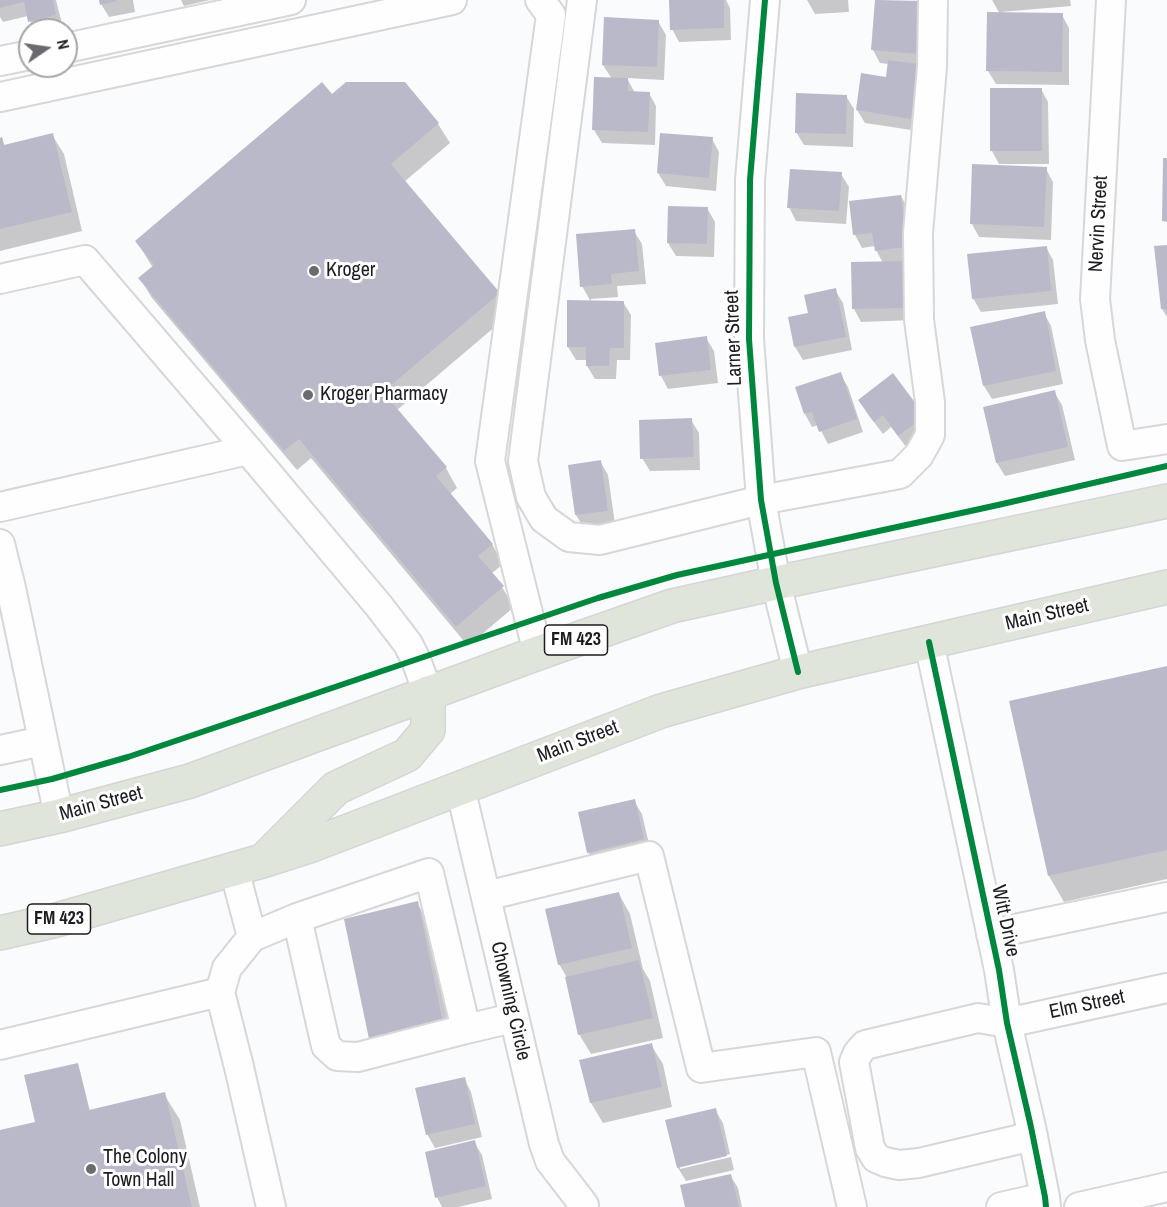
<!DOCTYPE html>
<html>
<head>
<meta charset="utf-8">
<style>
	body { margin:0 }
	#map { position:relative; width:1167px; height:1207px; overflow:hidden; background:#fafbfd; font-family:"Archivo Narrow",sans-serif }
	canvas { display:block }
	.north { position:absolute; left:18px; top:18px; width:60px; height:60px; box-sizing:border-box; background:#fff; border:2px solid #a5a5a6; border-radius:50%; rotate:77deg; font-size:16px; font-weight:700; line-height:24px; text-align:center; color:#1d1d21 }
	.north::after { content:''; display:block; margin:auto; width:21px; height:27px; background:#6a6b6e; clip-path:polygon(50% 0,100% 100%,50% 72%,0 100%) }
</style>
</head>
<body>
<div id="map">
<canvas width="1167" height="1207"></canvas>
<div class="north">N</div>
</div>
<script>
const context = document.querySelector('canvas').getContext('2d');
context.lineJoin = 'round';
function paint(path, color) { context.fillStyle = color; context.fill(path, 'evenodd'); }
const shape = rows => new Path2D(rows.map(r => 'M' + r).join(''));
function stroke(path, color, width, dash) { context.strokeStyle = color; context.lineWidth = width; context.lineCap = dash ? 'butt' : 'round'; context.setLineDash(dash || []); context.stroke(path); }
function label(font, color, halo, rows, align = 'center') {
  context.font = font + ' "Archivo Narrow",sans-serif'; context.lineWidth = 6; context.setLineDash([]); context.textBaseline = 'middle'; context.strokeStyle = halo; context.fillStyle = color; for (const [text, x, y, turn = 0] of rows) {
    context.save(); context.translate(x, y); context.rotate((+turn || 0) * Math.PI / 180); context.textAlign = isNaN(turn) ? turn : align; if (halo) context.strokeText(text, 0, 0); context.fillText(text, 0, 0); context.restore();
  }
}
paint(shape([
	[0,0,56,0,63,28,56,30,35,30,30,21,28,16,3,22,0,17],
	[100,0,133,0,135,12,109,17,101,4],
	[181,0,210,0,184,6],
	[671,0,726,0,730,8,731,40,679,42,672,29],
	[807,0,848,0,849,12,815,14],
	[876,0,921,3,918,131,865,123,857,110,887,78,889,64,880,63,873,50],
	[992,0,1070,0,1071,6,1001,12,1001,14,1062,15,1069,28,1069,85,996,84,988,71,988,14,1000,14],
	[658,21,666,35,664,80,627,78,635,93,649,93,656,106,655,145,602,143,594,130,612,79,603,65],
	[1041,89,1048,102,1049,164,999,164,992,151],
	[332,96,438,124,450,143,404,182,498,294,510,314,397,410,446,468,457,488,450,494,492,544,503,564,491,574,502,587,514,607,468,646,311,458,297,470,152,298,140,278,153,268,137,242],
	[846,96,854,109,853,147,804,145,796,132],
	[52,135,64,154,82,231,0,251,0,139,1,139,5,146],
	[712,139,719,152,716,191,666,186,658,173],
	[1046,169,1053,182,1051,240,979,237,972,224],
	[841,174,849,187,846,224,796,221,789,207],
	[901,196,908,209,914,320,861,322,854,309,883,263,876,250,875,246,862,248,855,235],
	[707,208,715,222,714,257,676,256,668,243],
	[634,231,642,244,646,284,617,286,618,297,591,299,591,302,582,286],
	[1167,246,1167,317,1162,309],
	[1046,247,1053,260,1058,304,981,312,973,298],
	[835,290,843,303,852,350,803,360,795,347,809,314],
	[623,302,631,315,630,360,617,360,616,379,595,379,587,366,587,360,576,360,568,347],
	[1044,313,1051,326,1063,384,992,399,984,386],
	[706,338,714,351,718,383,668,389,661,376],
	[840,374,848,387,863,432,828,444,818,425,812,427,805,414],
	[1054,392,1062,405,1075,460,1005,476,997,463,985,408],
	[860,400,924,417,907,448,891,427,883,434,867,413],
	[691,420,699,433,700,470,650,471,642,458],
	[600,461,608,475,615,524,584,528,576,515],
	[1167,668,1167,879,1064,902,1049,876,1011,702],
	[634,801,642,814,651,853,596,865,588,852],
	[619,894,630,914,643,969,650,981,663,1038,591,1054,579,1034,566,976,559,964],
	[417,903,429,923,454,1042,382,1058,371,1038],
	[651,1045,663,1064,672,1107,603,1123,591,1103,581,1061],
	[77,1065,80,1071,90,1111,164,1094,180,1120,200,1207,0,1207,0,1132,36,1123],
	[464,1078,471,1092,482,1137,435,1148,427,1134],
	[715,1110,723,1123,730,1154,680,1166,680,1169,731,1157,734,1170,686,1181,678,1168],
	[474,1142,482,1155,492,1199,458,1207,442,1207,437,1197],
	[730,1175,738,1188,742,1207,686,1207]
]), '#0003');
paint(shape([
	[0,0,53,0,56,15,28,22,24,2,0,8],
	[99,0,117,0,117,1,100,5],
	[669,0,724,0,724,28,670,30],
	[875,0,922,1,918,54,871,50],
	[987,12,1063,13,1062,72,986,71],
	[604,17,659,20,657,67,602,65],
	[888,60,919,64,911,119,856,110,861,73,886,77],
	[594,77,628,78,628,91,650,92,648,132,592,130],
	[322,82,332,94,346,82,405,82,439,123,391,164,500,293,383,392,447,467,436,476,493,544,478,556,504,586,456,627,299,439,284,451,138,278,154,265,135,241],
	[990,88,1042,88,1042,151,990,151],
	[796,93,847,95,846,134,795,133],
	[53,133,72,212,0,229,0,138,2,137,4,145],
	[660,133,713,137,709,178,657,173],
	[1163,158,1167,158,1167,222,1162,221],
	[972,164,1047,167,1044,227,970,224],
	[790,169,842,172,839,211,787,208],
	[901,195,907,247,875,251,872,233,853,235,849,201],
	[668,206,708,207,707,244,667,243],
	[635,229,639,271,611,274,612,284,580,287,576,234],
	[1167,245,1167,309,1161,309,1154,246],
	[1047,246,1051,291,972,299,967,254],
	[906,261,907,308,852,309,851,262],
	[836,288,846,337,794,347,788,317,808,313,804,295],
	[567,300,624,301,624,348,610,348,609,366,586,366,586,347,567,347],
	[1045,311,1056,371,983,386,970,327],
	[707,336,711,370,659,376,655,343],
	[841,372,857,419,819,432,812,412,804,414,795,387],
	[893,373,925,416,898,436,883,415,874,422,858,400],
	[1055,390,1068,447,996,463,983,407],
	[692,418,694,457,640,459,639,420],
	[601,460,608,511,575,515,568,465],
	[1167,666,1167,850,1048,876,1009,701],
	[635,799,644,839,587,853,578,812],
	[619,892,632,948,558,965,545,909],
	[418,901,443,1022,369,1039,344,919],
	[639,960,653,1018,578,1035,565,977],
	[652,1043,662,1087,590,1103,579,1060],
	[78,1063,89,1110,165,1092,192,1207,0,1207,0,1130,35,1122,24,1075],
	[465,1077,475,1124,426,1135,415,1088],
	[716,1108,727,1156,677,1168,665,1120],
	[475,1140,486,1186,435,1198,425,1152],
	[731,1174,739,1207,685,1207,680,1185]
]), '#b9b9c9');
const minor = shape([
	[582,0,523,461,531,497,544,519,569,537,600,540,761,500,900,474,919,455,930,435,930,402,919,320,918,233,932,67,933,0],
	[765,0,750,180,749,339,761,500,776,583,798,672],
	[1111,0,1095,299,1100,340,1122,446,1167,439],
	[66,48,291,0],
	[0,61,30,55],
	[0,97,452,0],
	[0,279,85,260,248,450,379,606,408,644,416,660,428,693],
	[0,507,248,450],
	[0,544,11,588,59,816],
	[929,642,999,970,1007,1023,1031,1127,1045,1197,1046,1207],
	[538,653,490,461,551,15,540,0],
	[0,750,43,741],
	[460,787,544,1144,550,1161,584,1205],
	[234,869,252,937],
	[486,896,649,856,701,1068,816,1052,852,1207],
	[297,918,326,1046,337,1056,358,1057,466,1029,513,1018],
	[991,934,1167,897],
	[220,992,239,1067,271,1207],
	[0,1045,220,992,227,968,252,937,297,918,429,873,466,1029],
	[1033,1136,919,1163,899,1165,885,1162,876,1158,870,1148,854,1062,858,1053,865,1045,978,1018,1007,1023,1167,988],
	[1001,1207,1045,1197],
	[1079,1207,1167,1187]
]);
const major = shape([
	[0,829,59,816,190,781,538,653,672,606,776,583,1167,501],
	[268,856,336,788,407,755,428,730,428,693],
	[0,933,53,921,262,861,312,845,661,711,798,672,1167,587]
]);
stroke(minor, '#d7d7da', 32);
stroke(major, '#d5d5d6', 36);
stroke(minor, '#fefeff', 28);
stroke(major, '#e0e5db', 33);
stroke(shape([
	[765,0,750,180,749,339,761,500,776,583,798,672],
	[929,642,999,970,1007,1023,1031,1127,1045,1197,1046,1207],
	[0,790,52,779,128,757,598,598,677,575,998,505,1167,466]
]), '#00873e', 6);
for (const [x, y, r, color] of [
	[314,271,6,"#6a6b6e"],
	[308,395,6,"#6a6b6e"],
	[91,1169,6,"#6a6b6e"]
]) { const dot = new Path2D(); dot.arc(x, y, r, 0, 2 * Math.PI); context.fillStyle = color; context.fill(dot); stroke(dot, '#fff', 2); }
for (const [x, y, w] of [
	[576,640,63],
	[59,919,63]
]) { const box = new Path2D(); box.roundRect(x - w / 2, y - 15, w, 30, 4.5); context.fillStyle = '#fff'; context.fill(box); stroke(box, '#1d1d21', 1.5); }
label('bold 18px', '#1d1d21', null, [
	["FM 423",576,640],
	["FM 423",59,919]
]);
label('20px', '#1d1d21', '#fff', [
	["Nervin Street",1099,224,-87],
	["Larner Street",734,338,-92],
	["Main Street",1047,615,-13],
	["Main Street",578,742,-21],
	["Main Street",101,804,-15],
	["Witt Drive",1005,921,78],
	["Chowning Circle",510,1001,77],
	["Elm Street",1087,1005,-12]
]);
label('20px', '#1d1d21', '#fff', [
	["Kroger",326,271],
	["Kroger Pharmacy",320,395],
	["The Colony",103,1158],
	["Town Hall",103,1181]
], 'left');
</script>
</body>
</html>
